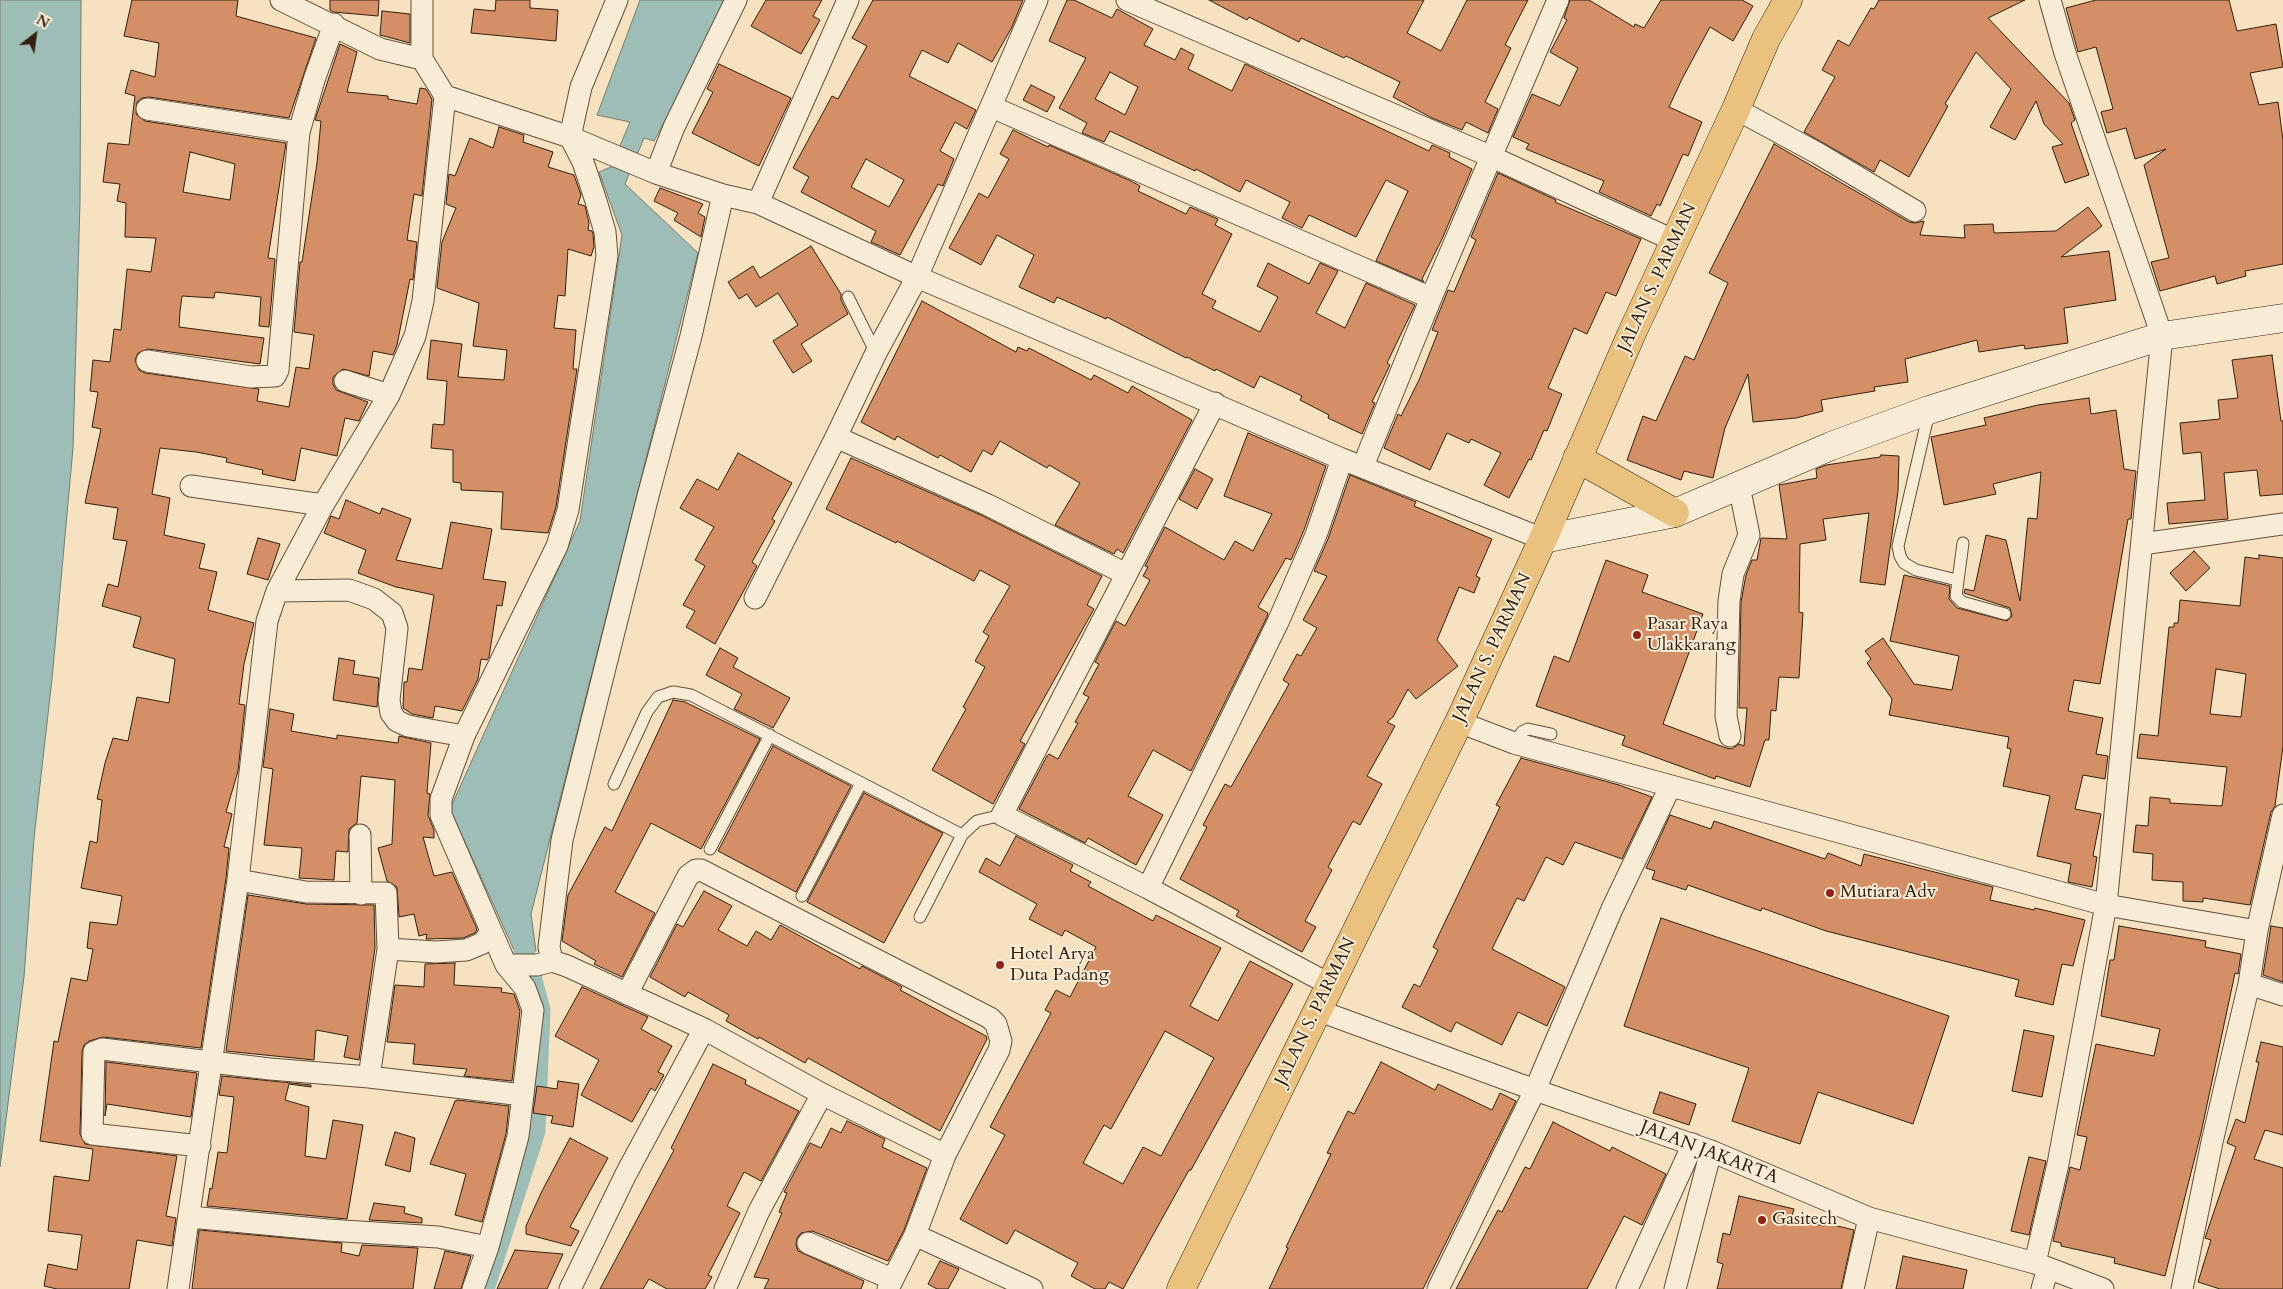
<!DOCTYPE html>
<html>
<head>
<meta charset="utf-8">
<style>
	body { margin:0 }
	#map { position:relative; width:2283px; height:1289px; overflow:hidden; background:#f6e2c0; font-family:Cardo,serif }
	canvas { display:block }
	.north { position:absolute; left:10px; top:10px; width:50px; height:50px; -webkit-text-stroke:4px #f9ecd6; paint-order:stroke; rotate:30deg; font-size:14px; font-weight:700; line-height:20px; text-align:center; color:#32200e }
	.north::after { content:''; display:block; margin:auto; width:18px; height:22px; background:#32200e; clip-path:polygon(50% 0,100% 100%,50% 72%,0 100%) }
</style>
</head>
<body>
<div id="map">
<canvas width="2283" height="1289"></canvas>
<div class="north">N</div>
</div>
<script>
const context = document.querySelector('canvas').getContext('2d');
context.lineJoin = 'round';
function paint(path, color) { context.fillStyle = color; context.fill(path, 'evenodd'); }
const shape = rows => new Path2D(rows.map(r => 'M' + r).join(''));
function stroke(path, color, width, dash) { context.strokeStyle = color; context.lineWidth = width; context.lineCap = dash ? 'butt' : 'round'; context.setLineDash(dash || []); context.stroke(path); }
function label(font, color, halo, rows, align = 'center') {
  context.font = font + ' Cardo,serif'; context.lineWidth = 4; context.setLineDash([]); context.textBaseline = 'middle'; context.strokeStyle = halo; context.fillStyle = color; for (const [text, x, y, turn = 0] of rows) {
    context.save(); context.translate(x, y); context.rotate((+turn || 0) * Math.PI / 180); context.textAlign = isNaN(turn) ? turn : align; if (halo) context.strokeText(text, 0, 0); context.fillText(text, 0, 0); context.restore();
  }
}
const water = shape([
	[0,0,81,0,80,202,73,448,52,679,34,838,24,977,0,1167,0,0],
	[640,0,730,0,654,141,644,138,625,184,698,253,531,914,536,951,514,950,450,809,580,521,622,235,599,172,611,167,630,122,597,115,640,0]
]);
paint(water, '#9dbdb6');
stroke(water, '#727e73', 1);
stroke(shape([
	[484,1289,535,1131,540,1010,524,951]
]), '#9dbdb6', 21);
const building = shape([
	[132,0,238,0,236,16,316,38,289,118,149,97,142,98,137,102,136,114,145,121,286,143,268,258,275,259,269,327,259,326,261,297,215,292,214,298,182,296,180,311,179,327,264,338,260,364,148,349,138,353,135,360,139,370,145,373,259,389,257,401,289,407,296,367,309,369,314,335,294,332,300,262,302,262,317,163,321,121,315,120,340,44,357,52,347,92,388,96,388,99,417,104,420,88,426,89,432,99,422,196,414,194,407,240,417,242,413,280,410,279,397,345,393,355,373,351,369,376,343,369,333,377,333,384,336,390,368,402,359,421,345,418,337,456,301,448,295,481,262,474,263,470,226,462,227,458,196,452,160,448,152,494,170,498,164,535,205,544,199,568,217,572,208,610,254,623,244,664,239,704,245,705,238,771,226,812,232,814,224,847,229,848,226,878,201,1048,103,1037,89,1041,84,1045,82,1052,80,1134,85,1144,177,1156,166,1216,176,1218,172,1246,137,1240,129,1289,57,1289,44,1286,48,1264,77,1270,82,1235,48,1231,54,1176,89,1181,93,1149,40,1141,54,1041,58,1042,71,978,87,981,93,949,87,948,90,922,117,925,122,896,81,888,90,841,97,843,102,800,97,799,105,763,113,738,128,741,137,697,169,703,175,659,133,647,141,617,102,606,108,584,118,587,127,541,113,539,118,508,85,503,101,429,92,427,98,392,90,391,93,360,110,362,114,329,121,330,127,269,151,272,156,238,125,237,126,203,117,201,120,184,103,182,108,143,129,145,135,96,125,93,131,70,155,77,159,43,124,36,132,0],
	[190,152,235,164,230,200,183,192,190,152],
	[330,0,379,0,378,16,333,12,330,10,330,0],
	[496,0,530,0,530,8,558,10,556,41,471,33,474,9,495,11,496,0],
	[766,0,822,0,813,16,820,20,801,54,751,26,766,0],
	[873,0,1023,0,1012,27,992,62,958,43,948,63,922,50,909,76,976,110,967,129,955,122,940,151,954,159,943,186,938,184,900,255,871,242,876,231,801,192,809,177,793,168,832,96,838,99,867,46,852,38,873,0],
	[866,159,904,180,889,207,851,187,866,159],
	[1067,0,1074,0,1112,18,1117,9,1153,29,1144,45,1175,60,1181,48,1194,55,1188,69,1232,91,1245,64,1429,151,1432,145,1450,153,1449,157,1472,169,1442,239,1422,279,1424,282,1376,261,1408,191,1386,180,1356,237,1309,215,1302,228,1282,218,1290,202,1246,180,1240,192,1196,169,1195,171,1110,131,1104,142,1082,133,1087,123,1059,108,1086,58,1049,41,1067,0],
	[1110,72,1138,87,1125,115,1095,99,1110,72],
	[1209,0,1424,0,1407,33,1441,51,1467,0,1528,0,1505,45,1511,48,1485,102,1498,109,1488,133,1466,122,1462,130,1432,118,1393,97,1400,82,1346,56,1344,58,1301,38,1299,42,1249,17,1247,20,1209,0],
	[1570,0,1589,0,1634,27,1635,24,1644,28,1661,0,1742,0,1753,6,1733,41,1710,27,1682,79,1669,107,1702,122,1688,156,1683,154,1660,206,1657,204,1651,216,1599,192,1604,181,1526,149,1529,144,1513,137,1532,94,1560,106,1578,68,1550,52,1567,20,1564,18,1570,0],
	[1879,0,2025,0,1988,18,2069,103,2075,120,2071,123,2089,175,2065,183,2052,147,2063,144,2044,124,2036,101,2015,140,1990,127,2011,89,1976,52,1945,104,1948,106,1909,177,1880,160,1874,172,1804,132,1835,77,1822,70,1838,40,1849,46,1871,8,1874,9,1879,0],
	[2096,0,2229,0,2237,31,2276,24,2283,67,2250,73,2259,105,2278,102,2283,140,2283,264,2245,271,2246,276,2217,284,2215,276,2160,291,2151,262,2169,258,2144,165,2166,149,2135,159,2126,128,2107,133,2101,112,2113,109,2096,47,2078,52,2066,8,2096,0],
	[382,11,410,14,410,43,380,35,382,11],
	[719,64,791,98,759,166,692,133,713,92,707,89,719,64],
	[1031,85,1055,97,1047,112,1023,100,1031,85],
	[499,127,524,135,523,142,553,152,548,167,574,175,581,195,578,204,585,206,589,223,588,230,592,231,593,234,594,247,591,256,568,249,565,296,558,295,554,328,576,330,573,369,577,369,556,507,548,533,501,529,503,492,461,490,461,483,453,482,453,450,431,448,433,424,444,425,447,381,427,379,431,340,462,344,458,377,504,380,507,350,473,346,479,303,437,288,442,242,456,208,446,204,449,174,455,176,470,138,493,148,499,127],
	[1013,130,1048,147,1049,145,1131,181,1140,186,1138,191,1186,214,1190,207,1218,219,1215,225,1232,234,1202,294,1216,301,1212,308,1260,332,1278,297,1257,286,1268,263,1309,284,1320,263,1338,271,1316,313,1345,328,1366,283,1415,305,1387,363,1390,365,1372,402,1375,403,1362,434,1328,418,1329,415,1300,400,1302,396,1260,376,1254,388,1216,369,1215,371,1187,357,1186,358,1107,317,1106,319,1057,297,1054,303,1019,287,1034,255,997,235,981,265,949,248,979,193,988,198,1009,159,1000,154,1013,130],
	[1774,144,1909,222,1915,223,1924,221,1920,235,1965,238,1964,225,1993,224,1994,233,2056,231,2088,207,2102,226,2061,257,2109,251,2116,300,2064,308,2068,343,2025,349,2024,345,1979,352,1977,340,1905,359,1908,382,1874,387,1875,391,1821,400,1823,411,1796,418,1753,422,1748,374,1725,428,1713,478,1684,471,1681,480,1627,460,1643,416,1656,421,1685,356,1694,360,1728,283,1709,273,1774,144],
	[1498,173,1556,200,1555,202,1641,239,1616,296,1606,292,1587,334,1574,328,1548,388,1562,394,1547,431,1544,430,1531,460,1529,459,1509,498,1484,485,1501,453,1471,439,1469,443,1447,433,1430,470,1384,448,1398,414,1401,416,1419,380,1438,332,1432,330,1448,290,1454,292,1476,240,1471,237,1498,173],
	[660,188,703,204,698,213,705,217,701,237,674,220,678,213,654,201,660,188],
	[811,246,841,294,841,300,848,314,801,344,812,361,793,373,773,341,798,325,778,293,756,307,747,294,739,299,728,282,753,266,760,278,811,246],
	[922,301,1016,352,1018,347,1027,351,1029,348,1091,380,1094,375,1128,393,1132,386,1192,420,1123,553,1117,549,1114,554,1055,525,1080,483,1049,465,1047,468,1000,441,992,455,983,450,971,472,940,455,938,458,897,436,895,440,861,422,922,301],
	[2272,355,2281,421,2283,421,2283,494,2260,496,2257,470,2224,473,2228,519,2169,524,2167,503,2205,500,2201,452,2183,454,2180,423,2220,419,2218,400,2238,398,2232,360,2272,355],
	[2089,398,2091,414,2116,410,2124,469,2136,471,2131,519,2128,519,2100,684,2074,680,2068,711,2103,718,2096,754,2108,756,2105,779,2083,775,2075,809,2101,814,2093,856,2097,857,2092,887,2068,882,2071,864,2037,856,2050,796,2003,786,2011,749,2007,748,2009,737,1889,715,1892,699,1867,663,1871,659,1865,651,1883,638,1914,684,1952,690,1959,656,1890,641,1904,575,1950,586,1949,599,1957,608,2007,621,2012,616,2010,608,1964,593,1965,589,1974,591,1986,535,2006,540,2020,601,2028,518,2037,519,2041,472,1993,484,1996,494,1944,505,1931,437,1986,425,1984,418,2038,405,2089,398],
	[1248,433,1326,466,1304,530,1291,560,1286,558,1258,607,1268,613,1267,617,1191,771,1153,750,1128,796,1163,815,1136,865,1088,838,1085,843,1019,809,1047,756,1049,754,1058,759,1078,723,1075,722,1089,697,1083,694,1099,664,1095,662,1116,621,1125,626,1150,580,1143,576,1148,567,1145,566,1165,527,1224,560,1235,541,1253,551,1272,514,1224,496,1248,433],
	[738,453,792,483,772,519,775,521,752,562,757,566,715,644,686,627,695,611,683,605,705,566,695,560,714,527,680,508,697,479,718,490,738,453],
	[1881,455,1899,456,1898,491,1885,585,1860,582,1869,513,1823,519,1826,540,1800,544,1799,612,1803,613,1799,678,1779,677,1776,711,1771,710,1769,740,1765,740,1750,787,1716,776,1715,779,1622,745,1625,736,1536,706,1554,656,1569,662,1606,560,1648,575,1642,592,1703,614,1663,724,1726,748,1732,749,1739,744,1744,746,1747,708,1739,708,1741,602,1746,575,1752,560,1757,560,1761,538,1787,539,1779,485,1817,478,1816,469,1826,465,1880,457,1881,455],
	[851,458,983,516,1102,576,1087,605,1094,609,1020,741,1025,744,993,804,932,770,966,709,963,707,985,667,975,661,989,636,983,632,1010,586,980,570,974,581,897,541,896,543,826,509,851,458],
	[1195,469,1213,479,1197,509,1179,499,1195,469],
	[1350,475,1416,502,1414,506,1492,539,1476,576,1480,578,1474,593,1459,587,1437,640,1458,666,1416,699,1408,689,1393,717,1387,722,1395,726,1367,776,1382,784,1360,825,1353,821,1328,867,1332,870,1305,921,1316,927,1302,952,1236,916,1239,911,1180,879,1207,827,1203,825,1225,784,1231,787,1289,684,1283,680,1297,654,1301,656,1317,628,1303,620,1327,576,1314,571,1328,539,1350,475],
	[346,500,380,514,382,508,411,519,396,560,442,569,451,522,492,529,483,579,506,582,502,606,497,605,489,657,487,660,481,659,478,679,462,711,435,706,433,718,412,714,403,708,404,682,407,682,409,668,422,670,434,595,396,587,358,573,366,550,324,533,331,516,339,519,346,500],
	[258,538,280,544,268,580,247,574,258,538],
	[2194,551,2210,568,2186,591,2170,573,2194,551],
	[2259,555,2283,558,2283,746,2275,806,2271,812,2250,905,2203,898,2203,902,2183,901,2183,882,2152,880,2153,854,2133,852,2136,825,2148,826,2150,797,2170,799,2170,803,2222,806,2227,767,2137,758,2140,734,2158,736,2169,627,2174,627,2174,623,2178,623,2180,600,2240,606,2245,557,2259,559,2259,555],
	[2216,669,2246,674,2241,717,2210,714,2216,669],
	[720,648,738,658,733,667,790,698,773,728,734,709,742,694,706,675,720,648],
	[339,658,355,661,353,674,379,678,377,707,333,700,339,658],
	[673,700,685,702,760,739,701,849,651,823,615,892,655,913,622,977,594,964,596,961,562,941,568,895,605,827,612,831,673,700],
	[270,709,294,714,291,731,337,739,337,735,398,743,399,736,431,743,427,793,430,794,428,815,434,830,434,838,423,837,434,876,452,872,477,929,475,933,463,938,426,939,427,934,419,936,414,914,399,917,397,887,387,881,378,848,392,844,395,780,361,776,357,823,349,829,348,852,336,851,334,880,299,878,302,848,264,845,273,769,263,767,270,709],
	[773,746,851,786,796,892,718,851,773,746],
	[1521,758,1619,785,1652,797,1622,859,1575,842,1563,865,1546,857,1524,901,1517,898,1492,949,1565,987,1547,1026,1518,1012,1502,1045,1456,1022,1451,1032,1402,1007,1414,984,1420,987,1438,950,1433,947,1500,807,1496,805,1521,758],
	[864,793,943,833,884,943,807,902,864,793],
	[1670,815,1711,829,1714,821,1825,859,1828,853,1861,866,1864,854,1954,877,1993,887,1990,900,2034,910,2035,908,2085,920,2073,966,2062,964,2053,1005,2015,996,2019,980,1826,931,1762,908,1761,911,1688,885,1686,890,1652,879,1655,871,1646,868,1670,815],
	[1016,836,1073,865,1070,871,1091,882,1088,886,1153,921,1156,915,1221,948,1190,1006,1218,1021,1250,961,1293,984,1191,1170,1189,1170,1123,1289,1109,1282,1105,1289,1095,1289,1071,1276,1078,1263,1015,1230,1007,1244,960,1219,1005,1135,990,1127,1051,1013,1045,1010,1056,990,1070,997,1096,947,1065,930,1062,936,1029,919,1037,904,979,872,986,858,1000,866,1016,836],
	[1165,1031,1214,1058,1161,1156,1143,1147,1123,1184,1083,1163,1104,1125,1111,1129,1165,1031],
	[704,891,732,906,718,930,747,946,756,931,771,940,780,925,860,969,862,966,902,987,900,990,986,1036,987,1039,940,1131,808,1058,805,1063,759,1037,758,1039,726,1021,729,1015,688,992,685,997,650,977,677,924,683,927,704,891],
	[248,895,306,904,374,905,375,948,359,1060,344,1057,348,1036,316,1030,314,1060,226,1051,248,895],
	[1661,918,1949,1016,1913,1124,1818,1092,1800,1144,1732,1121,1749,1068,1624,1026,1661,918],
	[2119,926,2206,941,2205,947,2241,954,2238,974,2235,973,2201,1133,2165,1276,2114,1263,2115,1258,2061,1246,2061,1243,2053,1241,2070,1167,2080,1170,2087,1137,2077,1135,2096,1044,2154,1056,2160,1029,2101,1016,2110,960,2114,960,2119,926],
	[2271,926,2283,928,2283,982,2263,975,2271,926],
	[455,963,454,985,502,988,501,992,514,994,520,1011,512,1081,464,1076,467,1069,413,1064,415,1044,387,1042,395,985,424,987,425,964,455,963],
	[582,987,648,1017,641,1029,672,1046,658,1072,664,1075,655,1091,651,1088,632,1122,581,1095,599,1060,555,1036,582,987],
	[2024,1030,2054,1036,2042,1097,2012,1091,2024,1030],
	[2261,1042,2283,1047,2283,1135,2265,1130,2254,1159,2283,1168,2283,1289,2220,1289,2198,1282,2211,1240,2205,1238,2236,1147,2227,1143,2236,1119,2245,1123,2259,1062,2256,1062,2261,1042],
	[106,1062,197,1073,191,1117,107,1104,105,1116,106,1062],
	[1381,1062,1435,1090,1438,1084,1492,1110,1500,1093,1516,1101,1423,1289,1269,1289,1288,1248,1286,1247,1331,1154,1327,1153,1348,1111,1354,1114,1381,1062],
	[713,1064,746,1080,745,1084,799,1111,761,1181,744,1172,727,1206,740,1213,708,1275,712,1277,705,1289,667,1289,649,1279,643,1289,600,1289,674,1150,671,1148,713,1064],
	[222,1076,311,1085,311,1087,289,1084,285,1100,309,1107,305,1156,326,1159,333,1120,363,1125,347,1219,207,1206,210,1188,212,1189,218,1152,227,1153,234,1097,219,1095,222,1076],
	[558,1081,579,1084,573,1127,551,1123,553,1116,533,1113,537,1086,557,1089,558,1081],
	[1660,1092,1696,1104,1689,1125,1653,1113,1660,1092],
	[458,1100,509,1106,506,1134,482,1222,455,1215,466,1174,430,1164,455,1101,458,1100],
	[847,1121,885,1139,882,1147,927,1168,904,1230,888,1261,812,1231,801,1233,797,1238,796,1245,798,1251,864,1281,861,1289,764,1289,769,1279,754,1277,782,1213,779,1212,787,1193,784,1192,810,1143,821,1148,831,1128,841,1133,847,1121],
	[1553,1122,1610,1151,1612,1147,1666,1174,1642,1225,1624,1216,1587,1289,1456,1289,1498,1210,1502,1212,1525,1167,1530,1169,1553,1122],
	[395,1132,415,1138,410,1172,385,1165,395,1132],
	[570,1138,608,1158,570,1227,579,1231,571,1246,526,1234,526,1226,542,1191,570,1138],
	[2029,1157,2046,1161,2029,1235,2011,1231,2029,1157],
	[1739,1196,1794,1209,1791,1219,1824,1226,1825,1223,1854,1230,1841,1289,1717,1289,1723,1264,1717,1262,1723,1233,1730,1235,1739,1196],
	[374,1203,405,1207,404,1213,422,1218,422,1223,369,1220,374,1203],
	[199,1230,342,1243,341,1252,359,1256,362,1245,418,1248,413,1289,192,1289,199,1230],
	[515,1250,563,1254,547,1289,497,1289,515,1250],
	[445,1251,471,1256,461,1289,434,1289,445,1251],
	[1903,1256,1967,1270,1963,1289,1896,1289,1903,1256],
	[940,1261,959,1269,948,1289,937,1289,928,1284,940,1261]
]);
paint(building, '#d48f66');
stroke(building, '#32200e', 1);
const service = shape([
	[848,297,876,353],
	[1929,412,1898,546,1900,556,1904,563,1916,570,1957,580],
	[1963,543,1956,596,1962,602,2005,614],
	[1514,743,1522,732,1528,729,1551,734],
	[614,784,647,712,658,697,673,692,691,695,962,835,977,821,1002,815],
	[710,849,770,735],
	[802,896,861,783],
	[920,917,962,835]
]);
const minor = shape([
	[281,0,380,49,422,59],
	[422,0,422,59,445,96,570,137,656,173,723,195,758,203,917,277,1342,459,1543,539],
	[1127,0,1492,157,1675,241],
	[992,107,1431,298],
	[147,109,299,132],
	[1736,109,1819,154,1915,211],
	[656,173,674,127,736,0],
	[758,203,848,0],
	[147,361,251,377,275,376,278,370,299,132,314,80,334,24],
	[345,381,389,395],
	[1215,403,1002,815,1148,888,1329,984],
	[836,437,876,353,917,277,1037,0],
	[1363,466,1431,298,1558,0],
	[191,486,323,505],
	[2142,544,2283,524],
	[277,591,349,590,374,599,392,613,397,628,389,700,391,713,397,721,408,726,464,736],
	[755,598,836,437,988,505,1126,574],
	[1459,722,1514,743,2106,905,2257,931],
	[1730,736,1726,716,1729,601,1733,574,1749,535,1739,486],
	[360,835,361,894],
	[238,880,306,892,386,893,388,949,369,1077,523,1095],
	[1148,888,1278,622,1316,535,1342,459],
	[388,949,436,952,466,950,483,943,491,931],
	[552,961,549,947,562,840,648,496,691,336,723,195],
	[506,965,537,965,552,961,567,966,704,1029,822,1094,945,1155],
	[2249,984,2283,995],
	[627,994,688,876,696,870,701,870,990,1018,996,1024,1001,1041,999,1050,945,1155,915,1235,888,1289],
	[1317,1010,1535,1090,1711,1151,1869,1218,2035,1263,2103,1289],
	[200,1146,92,1134,94,1052,102,1049,270,1069,369,1077],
	[190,1217,328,1230,438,1237,488,1247],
	[915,1235,1032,1289],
	[808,1243,892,1279],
	[2035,1263,2058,1164,2106,905,2162,336,2065,53,2050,0],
	[178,1289,238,880,267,621,277,591,323,505,389,395,415,336,423,301,445,96],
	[473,1289,488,1247,518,1136,533,1010,525,988,506,965,441,815,441,799,464,736,557,546,568,510,607,256,605,232,596,201,583,162,570,137,581,87,617,0],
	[570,1289,626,1174,704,1029],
	[725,1289,759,1211,822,1094],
	[1438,1289,1535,1090,1612,909,1670,787],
	[1627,1289,1693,1144],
	[1675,1289,1711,1151],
	[1853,1289,1869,1218],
	[2042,1289,2048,1268],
	[2182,1289,2212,1142,2249,984,2257,931,2283,815]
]);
const secondary = shape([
	[1543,539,1675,513,1831,446,1929,410,2162,336,2283,318]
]);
const primary = shape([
	[1577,458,1675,513],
	[1181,1289,1459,722,1543,539,1631,335,1736,109,1766,39,1788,0]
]);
stroke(service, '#63503a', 13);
stroke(minor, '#63503a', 23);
stroke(secondary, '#32200e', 29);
stroke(primary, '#32200e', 29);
stroke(service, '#f9ecd6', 11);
stroke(minor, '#f9ecd6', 21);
stroke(secondary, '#f9ecd6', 28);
stroke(primary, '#ebc180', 28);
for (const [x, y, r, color] of [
	[1637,635,5,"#8f2418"],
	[1830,893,5,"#8f2418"],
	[1000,965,5,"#8f2418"],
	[1762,1220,5,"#8f2418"]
]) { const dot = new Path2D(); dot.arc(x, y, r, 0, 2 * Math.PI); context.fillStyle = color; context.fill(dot); stroke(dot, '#f9ecd6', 2); }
label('18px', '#32200e', '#f9ecd6', [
	["JALAN S. PARMAN",1658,278,-65],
	["JALAN S. PARMAN",1493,648,-65],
	["JALAN S. PARMAN",1316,1012,-64],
	["JALAN JAKARTA",1709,1153,21]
]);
label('18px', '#32200e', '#f9ecd6', [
	["Pasar Raya",1647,625],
	["Ulakkarang",1647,646],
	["Mutiara Adv",1840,893],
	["Hotel Arya",1010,955],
	["Duta Padang",1010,976],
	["Gasitech",1772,1220]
], 'left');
</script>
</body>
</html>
